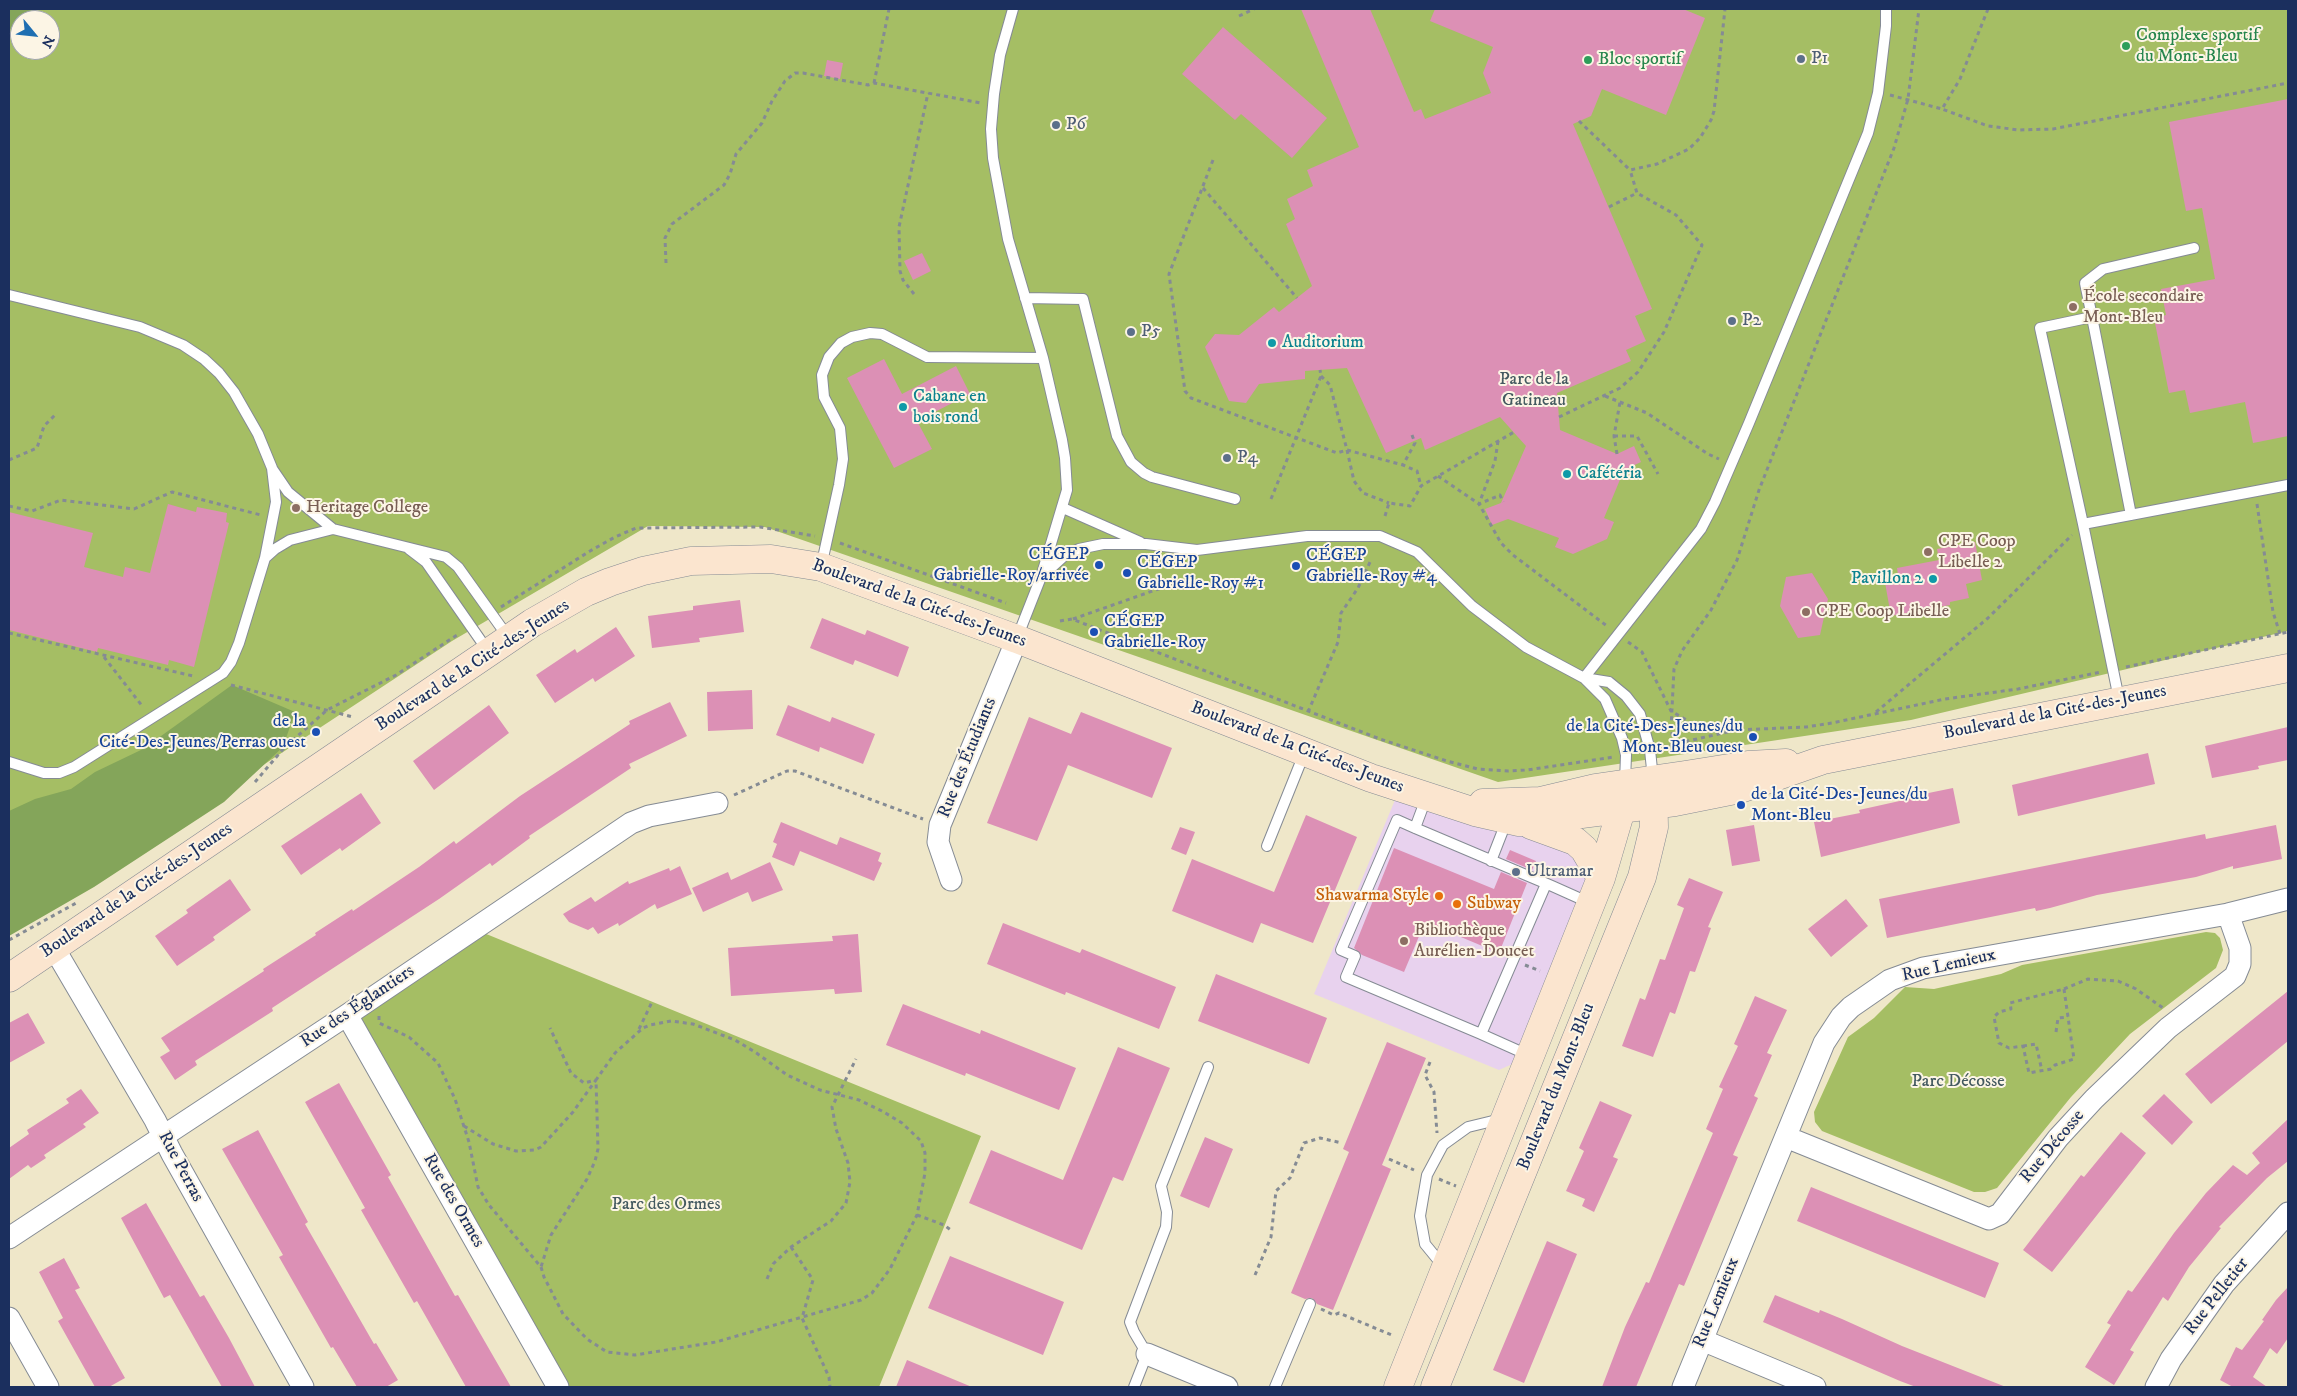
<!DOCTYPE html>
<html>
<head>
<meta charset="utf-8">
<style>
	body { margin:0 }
	#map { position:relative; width:2297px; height:1396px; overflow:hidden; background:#efe7c9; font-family:"IM FELL DW Pica",serif }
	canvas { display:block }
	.frame { position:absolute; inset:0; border:10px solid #1b2f5e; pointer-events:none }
	.north { position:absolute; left:10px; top:10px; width:50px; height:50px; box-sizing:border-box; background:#fcf5e5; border:1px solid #a2a6af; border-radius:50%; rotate:118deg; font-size:14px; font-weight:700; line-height:20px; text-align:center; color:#1b2f5e }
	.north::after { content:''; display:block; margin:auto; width:18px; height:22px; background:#1f6fb2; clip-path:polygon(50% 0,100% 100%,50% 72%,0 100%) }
</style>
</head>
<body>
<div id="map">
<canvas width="2297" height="1396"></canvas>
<div class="frame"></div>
<div class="north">N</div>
</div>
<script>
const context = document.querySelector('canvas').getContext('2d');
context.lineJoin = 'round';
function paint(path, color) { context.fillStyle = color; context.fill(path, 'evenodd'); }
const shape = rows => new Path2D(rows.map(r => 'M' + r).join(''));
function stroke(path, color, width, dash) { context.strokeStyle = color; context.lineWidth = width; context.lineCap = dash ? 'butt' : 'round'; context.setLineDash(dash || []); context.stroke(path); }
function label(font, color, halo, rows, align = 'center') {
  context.font = font + ' "IM FELL DW Pica",serif'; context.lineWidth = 4; context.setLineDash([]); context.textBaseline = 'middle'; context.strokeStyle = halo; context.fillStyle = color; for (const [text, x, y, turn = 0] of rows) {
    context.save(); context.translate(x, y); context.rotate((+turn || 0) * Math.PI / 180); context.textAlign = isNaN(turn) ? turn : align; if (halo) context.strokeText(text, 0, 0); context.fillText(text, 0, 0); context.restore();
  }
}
paint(shape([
	[1400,788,1592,861,1530,1056,1499,1070,1314,994]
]), '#e8d2ee');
paint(shape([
	[9,9,2288,9,2288,631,1911,720,1498,782,765,527,648,526,452,641,9,932],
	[20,20,50,20,50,50,20,50],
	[474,929,981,1136,879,1387,558,1387,347,1015],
	[2206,932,2215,933,2220,938,2223,950,2216,968,2130,1034,2071,1097,1997,1188,1985,1192,1974,1192,1822,1131,1815,1122,1814,1112,1848,1037,1874,1018,1905,987,1934,989,2001,974,2022,965]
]), '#a5be64');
paint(shape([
	[9,9,37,9,9,30],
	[232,685,295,712,283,747,224,802,94,887,9,936,9,811,35,799,71,789,95,772,143,749]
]), '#84a55a');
paint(shape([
	[1301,9,1370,9,1414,112,1421,109,1425,119,1491,93,1483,73,1493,47,1430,21,1435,9,1683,9,1705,18,1666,115,1602,89,1591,116,1573,124,1652,309,1635,316,1646,341,1626,350,1631,361,1557,393,1560,430,1617,454,1634,446,1641,462,1624,470,1604,518,1614,522,1607,539,1573,554,1555,547,1559,538,1508,519,1492,525,1485,509,1501,503,1526,446,1500,417,1425,450,1421,438,1386,453,1347,368,1305,371,1305,379,1259,384,1246,403,1229,401,1205,347,1215,334,1239,335,1274,307,1279,312,1312,286,1286,224,1295,219,1287,199,1313,186,1307,170,1359,147],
	[1223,27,1327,118,1292,158,1241,114,1235,120,1182,74],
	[827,60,843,63,840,79,824,76],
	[2288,99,2288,436,2253,443,2245,402,2190,413,2185,390,2169,393,2154,318,2166,315,2161,289,2215,279,2202,208,2186,211,2169,122],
	[922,253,931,271,913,280,904,261],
	[884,359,902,394,956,366,970,394,917,421,932,449,894,468,847,378],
	[168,504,196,512,197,507,227,513,226,522,229,523,194,667,169,660,168,665,98,648,97,652,9,630,9,512,93,533,84,567,123,577,125,567,150,573],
	[1975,542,1982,580,1966,584,1969,598,1950,602,1950,605,1891,616,1884,577,1898,575,1897,568,1939,560,1937,549],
	[1812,573,1828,599,1820,635,1798,638,1780,606,1786,577],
	[740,600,744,632,699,638,700,642,652,648,648,616,693,610,693,606],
	[822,618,865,635,867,630,909,647,898,677,855,660,853,665,810,648],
	[616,627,635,656,595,682,593,678,555,703,536,675,575,649,577,653],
	[752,690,753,729,708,731,707,692],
	[670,702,687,736,629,764,631,768,529,836,530,838,492,866,490,863,439,899,272,1008,273,1011,195,1061,197,1065,175,1080,160,1057,170,1051,161,1038,264,971,263,969,316,935,315,933,352,909,353,911,419,867,454,841,456,844,520,796,630,724,629,721],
	[489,705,509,733,434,790,413,761],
	[788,705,830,722,832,717,875,734,863,764,820,747,819,752,776,735],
	[1081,712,1172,748,1152,798,1068,765,1037,841,987,823,1029,717,1071,734],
	[2288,727,2288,760,2258,766,2259,769,2212,778,2205,746],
	[2148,753,2155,784,2018,816,2012,785],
	[1953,788,1960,823,1821,857,1814,822,1860,813,1859,810,1904,800,1904,798],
	[361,793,381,823,342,851,340,848,301,875,281,846],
	[1306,815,1357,837,1313,943,1261,923,1253,943,1172,911,1192,859,1274,892],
	[781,822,837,845,840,837,881,853,878,861,882,863,874,881,800,851,794,866,772,857,777,844,773,842],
	[1754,825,1760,861,1732,866,1726,830],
	[2276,825,2282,859,2233,869,2233,866,2196,877,2097,895,2050,908,2036,911,2035,908,1887,938,1879,899,2205,834,2206,839],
	[1180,827,1195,832,1186,855,1171,849],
	[1394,848,1494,889,1501,872,1527,883,1499,953,1425,922,1404,972,1362,955,1354,948],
	[1510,850,1536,861,1532,870,1506,859],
	[770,862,783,890,752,902,748,892,703,912,692,888,728,872,731,880],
	[680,866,692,894,657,909,655,904,619,926,618,923,598,934,593,927,588,930,569,922,563,914,591,897,595,902,628,881,629,884,669,868,670,871],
	[1689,878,1723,892,1708,927,1711,928,1695,972,1690,971,1675,1014,1670,1012,1653,1057,1622,1046,1640,998,1645,1000,1660,959,1665,960,1684,908,1677,905],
	[230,879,251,910,213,937,215,940,177,966,155,936,188,913,186,910],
	[1846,899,1868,926,1831,957,1808,929],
	[1003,923,1080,953,1082,949,1176,987,1159,1029,1066,992,1065,995,987,964],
	[858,934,862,992,835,994,834,989,731,996,728,948,833,941,832,936],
	[1216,974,1327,1018,1309,1064,1198,1021],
	[2288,991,2288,1041,2211,1104,2185,1074],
	[1755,996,1787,1010,1767,1053,1772,1055,1754,1096,1758,1098,1733,1155,1738,1157,1684,1286,1679,1284,1636,1387,1602,1387,1625,1327,1646,1282,1649,1283,1713,1133,1706,1129,1723,1089,1719,1087,1738,1046,1734,1044],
	[903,1004,980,1034,981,1030,1076,1068,1059,1110,966,1073,965,1076,886,1045],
	[28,1013,45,1043,9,1063,9,1023],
	[1387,1042,1426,1058,1382,1165,1391,1169,1333,1310,1317,1304,1312,1298,1305,1299,1291,1293,1349,1152,1343,1149],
	[1118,1047,1170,1068,1123,1181,1113,1177,1082,1250,969,1203,991,1150,1063,1180],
	[339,1083,391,1175,388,1177,455,1296,458,1295,511,1387,466,1387,417,1301,414,1303,361,1210,365,1208,305,1102],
	[81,1089,99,1113,83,1124,86,1127,44,1155,46,1158,31,1168,28,1165,9,1179,9,1148,29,1134,27,1130,69,1103,66,1099],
	[2164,1094,2193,1122,2172,1145,2142,1116],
	[1600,1101,1632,1115,1613,1157,1618,1159,1594,1212,1582,1206,1585,1199,1566,1191,1584,1151,1579,1148],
	[2288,1119,2288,1161,2267,1178,2219,1227,2221,1228,2189,1267,2168,1301,2163,1297,2130,1350,2134,1352,2114,1385,2085,1367,2111,1325,2107,1323,2128,1290,2132,1292,2174,1233,2206,1193,2233,1165,2247,1175,2260,1163,2252,1153],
	[258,1130,308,1222,305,1224,374,1344,376,1343,398,1380,386,1387,357,1387,333,1347,331,1348,279,1257,283,1255,222,1149],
	[2121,1132,2146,1153,2052,1272,2023,1250,2081,1175,2084,1177],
	[1205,1137,1233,1149,1209,1208,1180,1196],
	[1811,1187,1999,1263,1985,1298,1797,1221],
	[146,1203,200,1297,204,1295,229,1338,255,1387,222,1387,170,1295,164,1298,121,1218],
	[1547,1241,1577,1254,1524,1383,1493,1370],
	[950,1256,1064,1302,1043,1355,928,1308],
	[64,1258,80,1288,75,1290,125,1378,109,1387,95,1387,58,1321,63,1318,39,1272],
	[2288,1287,2288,1338,2277,1354,2270,1348,2253,1377,2267,1387,2233,1387,2220,1380,2236,1347,2242,1350,2264,1321,2262,1320,2276,1300],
	[1775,1295,1819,1313,1820,1310,1842,1319,1902,1346,2006,1387,1916,1387,1900,1381,1763,1322],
	[907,1360,972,1387,896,1387]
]), '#dc90b5');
const lane = shape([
	[1013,9,1000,55,994,94,991,129,993,158,1008,239,1043,358,1062,440,1065,458,1067,490,1041,577,1017,638],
	[9,295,140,327,183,345,204,359,219,373,234,392,258,434,272,468,276,502,265,558,239,643,231,662,223,673,74,767,59,773,44,773,9,762],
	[1025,298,1083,299,1117,436,1131,462,1144,473,1152,477,1235,499],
	[2092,317,2085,283,2103,269,2194,248],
	[273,470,288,492,333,529,446,557,458,567,508,637],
	[1063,508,1140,542],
	[2083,524,2040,328,2092,317,2131,515],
	[409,549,426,562,488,651],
	[265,558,275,549,290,540,333,529],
	[821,567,839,485,843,459,840,428,824,397,822,375,829,357,841,343,852,337,870,333,882,334,927,357,1043,358],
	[1041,577,1064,556,1079,549,1103,544,1146,544,1197,550,1307,536,1380,536,1417,552,1472,606,1526,647,1584,678,1605,699,1622,738,1626,755,1625,782],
	[1584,678,1701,529,1715,502,1749,423,1868,133,1878,93,1886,26,1886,9],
	[1584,678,1609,682,1626,696,1640,714,1650,750,1653,779],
	[2119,699,2083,524,2288,485],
	[1415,828,1427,796],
	[1267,846,1304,754],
	[1491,861,1507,820],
	[1546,884,1481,1034,1346,977,1355,956,1341,950,1397,820,1415,828,1552,886,1590,903],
	[1481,1034,1528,1055],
	[1443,1266,1425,1244,1420,1216,1427,1175,1443,1145,1468,1127,1501,1119],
	[1134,1387,1147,1354,1134,1332,1130,1322,1166,1227,1167,1212,1161,1186,1208,1067],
	[1275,1387,1310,1304]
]);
const street = shape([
	[951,880,938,842,940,825,1017,639],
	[54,948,155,1120,172,1154,303,1387],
	[347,1015,558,1387],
	[1786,1137,1989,1219,2000,1214,2058,1138,2094,1099,2168,1028,2235,976,2240,964,2240,948,2228,914],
	[9,1238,347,1015,631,823,649,816,717,803],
	[9,1318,48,1387],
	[1702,1340,1815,1387],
	[1147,1354,1227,1387],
	[1683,1387,1824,1043,1841,1017,1851,1007,1890,980,1923,968,2228,914,2288,899],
	[2156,1387,2171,1359,2224,1284,2288,1213]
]);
const secondary = shape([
	[1483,803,1540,801,1595,788,1685,775,1748,765,1786,763],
	[1531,825,1575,841,1584,849,1601,878],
	[9,978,532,623,586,592,610,582,643,571,691,561,771,559,821,567,1017,639,1371,778,1475,812,1519,822,1675,802,1740,789,1823,760,2288,668],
	[1398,1387,1601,878,1621,810,1625,784],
	[1435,1387,1642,877,1654,827,1653,780]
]);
stroke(lane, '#858b94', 12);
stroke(street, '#858b94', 23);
stroke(secondary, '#858b94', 29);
stroke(shape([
	[1988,9,1960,79,1942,109,1988,126,2019,130,2053,129,2288,83],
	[1239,16,1254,9],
	[874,83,889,9],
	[1890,95,1942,109],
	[1579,121,1630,170,1657,164,1689,149,1700,138,1711,120,1714,111,1725,9],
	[1213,160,1169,274,1185,391,1191,398,1337,453,1347,450,1354,481,1363,493,1389,503],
	[1203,188,1297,298],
	[1609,207,1637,193,1630,170],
	[666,263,665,238,672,224,724,185,730,174,736,154,762,123,772,101,785,81,795,73,803,73,868,85,874,83,981,103],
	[914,294,903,280,900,271,899,227,928,93],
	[1321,376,1330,385,1347,450,1403,465],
	[1605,396,1647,413,1708,454,1719,459],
	[1559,417,1620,388,1638,372,1664,332,1702,245,1676,215,1637,193],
	[1412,435,1415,443,1403,465,1417,471,1421,486],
	[1614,436,1637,436,1658,474],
	[1498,441,1495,461,1479,504,1501,543,1513,555,1607,626],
	[1617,454,1614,436,1620,402],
	[9,460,37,448,44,426,55,415],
	[1438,476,1479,504,1500,495,1503,502],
	[1271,499,1321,376,1320,370],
	[2257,504,2273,612,2280,634],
	[9,506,32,511,61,500,134,509,172,492,261,515],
	[1385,516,1389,503,1410,506,1421,486,1514,432],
	[840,543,1006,603],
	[501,607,590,551,615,537,636,528,760,527,815,536],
	[1073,619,1181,581,1191,582],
	[1060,621,1072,619,1380,739,1447,761,1478,769,1508,771,1527,770,1614,757],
	[9,633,193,676],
	[1628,642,1642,652,1671,711,1710,734],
	[104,657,143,707],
	[2126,667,2288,632],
	[231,685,353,717],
	[1308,712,1338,642,1341,613,1358,588,1371,560],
	[1876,712,1988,618,2072,535],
	[1674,744,1671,728,1674,669,1682,651,1711,610,1737,560,1759,490,1894,148,1908,99,1919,9],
	[1662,747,1736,730,1806,727,1832,723,1945,699,2018,689,2101,672],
	[255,782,284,748,327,710,396,675,460,633],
	[734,795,787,771,795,771,923,819],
	[9,940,78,902],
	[1525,965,1540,971],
	[2064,989,2074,1059,2055,1065,2051,1069,2029,1073,2023,1046,2009,1048,1999,1043,1994,1017,1999,1012,2011,1009,2010,1003,2064,989],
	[2064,989,2088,979,2118,981,2136,989,2163,1008],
	[379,1016,379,1023,409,1037,438,1063,455,1099,469,1142,478,1187,489,1205,541,1267,544,1277,563,1314,587,1339,607,1352,635,1355,716,1342,861,1300,872,1293,890,1269,917,1215,925,1173,925,1153,921,1141,902,1123,882,1111,859,1100,820,1090,787,1075,755,1052,735,1040,693,1024,671,1021,650,1025,643,1028,615,1053,596,1080,598,1149,595,1161,587,1179,551,1235,541,1267],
	[639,1029,652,1002],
	[2056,1032,2058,1018,2068,1017],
	[2023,1046,2036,1044,2042,1071],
	[1430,1062,1425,1075,1434,1092,1437,1133],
	[464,1126,493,1144,516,1151,535,1150,541,1147,573,1112,596,1080,584,1083,571,1073,550,1028],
	[1389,1159,1414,1170],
	[1439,1179,1456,1186],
	[917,1215,944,1225,952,1231],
	[791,1247,813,1280,802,1318,829,1377,830,1387],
	[1255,1275,1271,1237,1276,1191,1290,1178,1304,1143,1320,1138,1342,1143],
	[767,1279,773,1264,791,1247,831,1221,846,1203,850,1182,848,1163,836,1129,832,1107,856,1059],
	[1321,1309,1334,1315,1339,1313,1394,1336]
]), '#858b94', 3, [4, 4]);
stroke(lane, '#fff', 10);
stroke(street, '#fff', 21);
stroke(secondary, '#fbe5cf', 28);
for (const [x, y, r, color] of [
	[2126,46,5,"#2e9e5b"],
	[1801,59,5,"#5c6f8a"],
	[1588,60,5,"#2e9e5b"],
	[1056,125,5,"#5c6f8a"],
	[2073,307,5,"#8d6e63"],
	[1732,321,5,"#5c6f8a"],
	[1131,332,5,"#5c6f8a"],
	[1272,343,5,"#0f9aa8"],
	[903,407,5,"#0f9aa8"],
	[1227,458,5,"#5c6f8a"],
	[1567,474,5,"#0f9aa8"],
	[296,508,5,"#8d6e63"],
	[1928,552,5,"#8d6e63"],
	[1099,565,5,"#1a4fb4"],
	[1296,566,5,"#1a4fb4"],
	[1127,573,5,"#1a4fb4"],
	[1933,579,5,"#0f9aa8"],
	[1806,612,5,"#8d6e63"],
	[1094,632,5,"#1a4fb4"],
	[316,732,5,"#1a4fb4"],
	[1753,737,5,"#1a4fb4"],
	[1741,805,5,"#1a4fb4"],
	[1516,872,5,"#5c6f8a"],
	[1439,896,5,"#e8710a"],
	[1457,904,5,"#e8710a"],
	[1404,941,5,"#8d6e63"]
]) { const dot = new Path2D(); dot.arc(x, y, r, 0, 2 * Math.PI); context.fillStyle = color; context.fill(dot); stroke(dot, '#fcf5e5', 2); }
label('18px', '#27864d', '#fcf5e5', [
	["Complexe sportif",2136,36],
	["du Mont-Bleu",2136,57],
	["Bloc sportif",1598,60]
], 'left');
label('18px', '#4e5e75', '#fcf5e5', [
	["P1",1811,59],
	["P6",1066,125],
	["P2",1742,321],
	["P5",1141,332],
	["P4",1237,458],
	["Ultramar",1526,872]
], 'left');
label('18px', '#785e54', '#fcf5e5', [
	["École secondaire",2083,297],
	["Mont-Bleu",2083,318],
	["Heritage College",306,508],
	["CPE Coop",1938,542],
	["Libelle 2",1938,563],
	["CPE Coop Libelle",1816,612],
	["Bibliothèque",1414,931],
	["Aurélien-Doucet",1414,952]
], 'left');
label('18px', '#0d838f', '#fcf5e5', [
	["Auditorium",1282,343],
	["Cabane en",913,397],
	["bois rond",913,418],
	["Cafétéria",1577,474],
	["Pavillon 2",1923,579,"right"]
], 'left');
label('18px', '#445a60', '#fcf5e5', [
	["Parc de la",1534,380],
	["Gatineau",1534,401],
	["Parc Décosse",1958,1082],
	["Parc des Ormes",666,1205]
]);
label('18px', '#164399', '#fcf5e5', [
	["CÉGEP",1089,555,"right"],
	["Gabrielle-Roy/arrivée",1089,576,"right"],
	["CÉGEP",1306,556],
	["Gabrielle-Roy #4",1306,577],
	["CÉGEP",1137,563],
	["Gabrielle-Roy #1",1137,584],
	["CÉGEP",1104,622],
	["Gabrielle-Roy",1104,643],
	["de la",306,722,"right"],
	["Cité-Des-Jeunes/Perras ouest",306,743,"right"],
	["de la Cité-Des-Jeunes/du",1743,727,"right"],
	["Mont-Bleu ouest",1743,748,"right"],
	["de la Cité-Des-Jeunes/du",1751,795],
	["Mont-Bleu",1751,816]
], 'left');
label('18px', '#1b2f5e', '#fcf5e5', [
	["Boulevard de la Cité-des-Jeunes",919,604,20],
	["Boulevard de la Cité-des-Jeunes",473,666,-33],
	["Boulevard de la Cité-des-Jeunes",2055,713,-11],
	["Boulevard de la Cité-des-Jeunes",1297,748,21],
	["Rue des Étudiants",968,758,-68],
	["Boulevard de la Cité-des-Jeunes",137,891,-34],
	["Rue Lemieux",1949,966,-13],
	["Rue des Églantiers",358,1007,-34],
	["Boulevard du Mont-Bleu",1557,1087,-68],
	["Rue Décosse",2053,1147,-50],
	["Rue Perras",180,1167,62],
	["Rue des Ormes",453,1201,60],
	["Rue Pelletier",2217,1297,-52],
	["Rue Lemieux",1717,1303,-68]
]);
label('18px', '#c56008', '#fcf5e5', [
	["Shawarma Style",1429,896],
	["Subway",1467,904,"left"]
], 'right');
</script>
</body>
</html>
